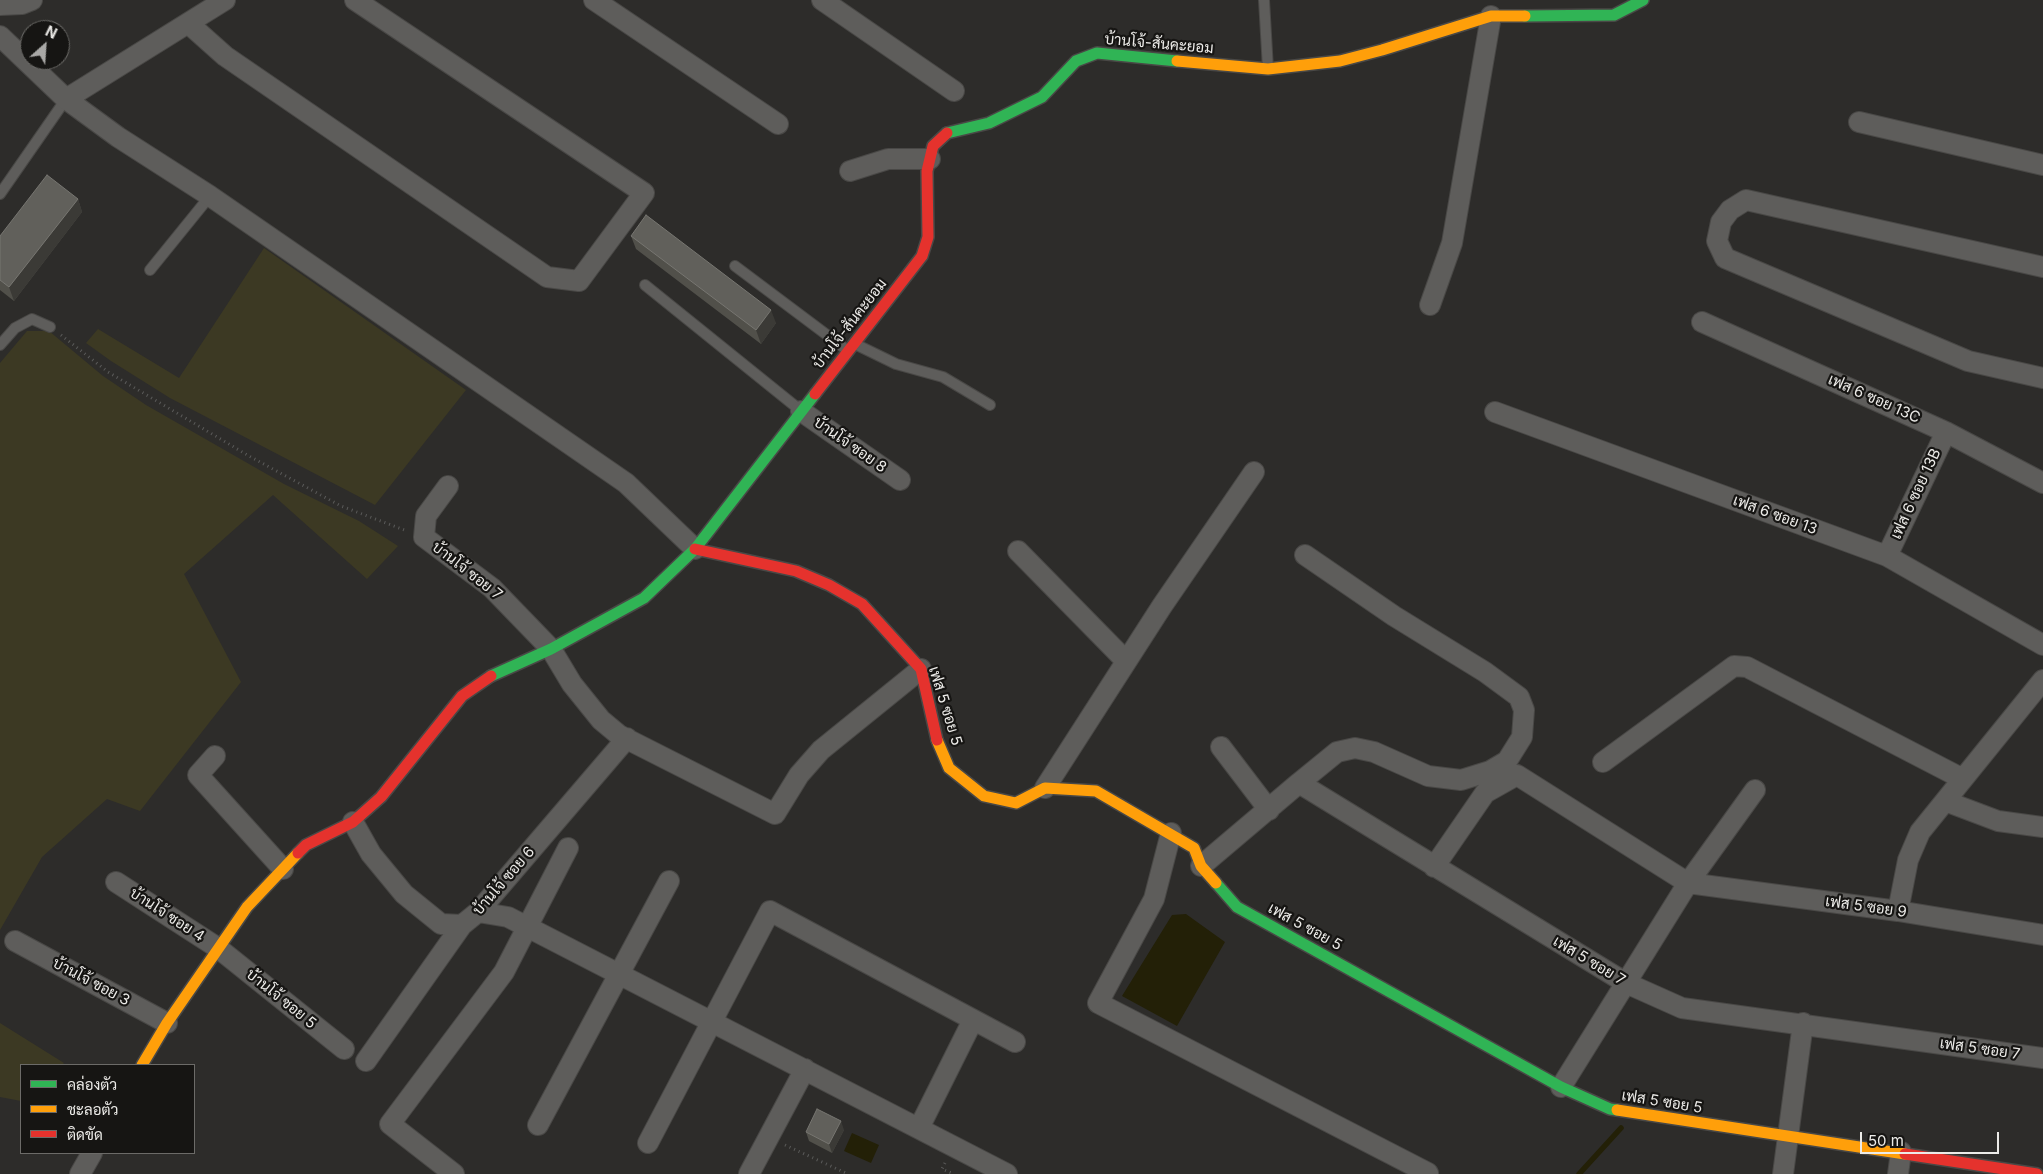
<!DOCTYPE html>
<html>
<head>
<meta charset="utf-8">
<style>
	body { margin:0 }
	#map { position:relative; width:2043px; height:1174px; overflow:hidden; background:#2d2c2a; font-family:Inter,Sarabun,sans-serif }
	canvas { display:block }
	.legend { position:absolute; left:20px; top:1064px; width:175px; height:90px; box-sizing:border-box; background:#161513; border:1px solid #6c6b68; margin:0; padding:6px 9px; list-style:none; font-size:15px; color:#ecebe8 }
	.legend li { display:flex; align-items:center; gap:10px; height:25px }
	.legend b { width:25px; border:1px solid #6c6b68 }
	.north { position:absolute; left:20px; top:20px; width:50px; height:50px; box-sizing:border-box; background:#161513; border:1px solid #6c6b68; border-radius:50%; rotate:26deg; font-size:14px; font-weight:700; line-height:20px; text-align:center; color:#ecebe8 }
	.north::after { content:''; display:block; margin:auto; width:18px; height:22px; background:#a9a8a6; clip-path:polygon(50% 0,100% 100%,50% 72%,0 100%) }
	.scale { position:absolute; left:1860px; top:1132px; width:139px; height:22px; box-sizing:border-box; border:2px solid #ecebe8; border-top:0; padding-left:6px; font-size:15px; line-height:18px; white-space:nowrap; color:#ecebe8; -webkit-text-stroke:4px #161513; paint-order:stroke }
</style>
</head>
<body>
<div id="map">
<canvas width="2043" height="1174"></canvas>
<ul class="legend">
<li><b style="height:6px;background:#30b455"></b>คล่องตัว</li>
<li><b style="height:6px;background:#ff9f0a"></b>ชะลอตัว</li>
<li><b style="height:6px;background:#e5322d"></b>ติดขัด</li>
</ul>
<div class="north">N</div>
<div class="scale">50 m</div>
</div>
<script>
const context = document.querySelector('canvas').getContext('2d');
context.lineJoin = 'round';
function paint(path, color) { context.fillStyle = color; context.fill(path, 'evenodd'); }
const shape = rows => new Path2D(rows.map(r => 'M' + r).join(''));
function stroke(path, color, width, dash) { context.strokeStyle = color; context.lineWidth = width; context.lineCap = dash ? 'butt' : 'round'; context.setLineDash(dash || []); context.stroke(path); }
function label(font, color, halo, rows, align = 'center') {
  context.font = font + ' Inter,Sarabun,sans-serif'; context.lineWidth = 4.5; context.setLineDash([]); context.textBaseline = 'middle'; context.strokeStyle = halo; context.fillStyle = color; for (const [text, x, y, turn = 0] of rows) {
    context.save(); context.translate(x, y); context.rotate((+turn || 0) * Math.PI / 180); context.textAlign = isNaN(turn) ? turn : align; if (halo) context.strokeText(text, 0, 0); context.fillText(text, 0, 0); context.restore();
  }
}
paint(shape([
	[264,248,466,390,375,505,170,398,111,361,86,343,98,329,179,378],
	[27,331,49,331,103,376,146,405,284,484,359,521,398,546,367,579,273,495,184,574,241,682,140,811,107,799,42,857,0,930,0,363],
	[0,1023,64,1063,62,1065,21,1065,21,1101,0,1097]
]), '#3c3923');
paint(shape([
	[1186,914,1225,942,1177,1026,1122,996,1172,915],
	[852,1133,879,1145,871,1163,844,1151]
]), '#232007');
stroke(shape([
	[1579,1174,1621,1128]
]), '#232007', 5.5);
const lane = shape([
	[1264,0,1268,69],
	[0,194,66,99],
	[735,266,847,350],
	[150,270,210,196],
	[645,285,800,410],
	[855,344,896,364,943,377,990,405],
	[0,345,15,328,32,319,50,327]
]);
const street = shape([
	[594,0,778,124],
	[822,0,954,91],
	[0,5,22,4,32,0],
	[188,23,225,56,547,277,579,281,644,193,355,0],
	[0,36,66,99,118,137,210,196,626,483,695,549],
	[66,99,225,0],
	[1859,122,2043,165],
	[850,171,888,159,930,159],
	[2043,267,1746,200,1730,210,1721,222,1717,241,1725,258,1968,361,2043,378],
	[1430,305,1452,243,1491,16],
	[1702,322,1946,432,2043,483],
	[801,411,900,480],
	[1495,412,1887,556,2043,645],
	[448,486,426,516,424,537,492,588,551,649,572,684,601,720,619,735,775,814,799,775,821,750,921,669],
	[1018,551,1126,661],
	[1887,556,1946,432],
	[1221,747,1269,810],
	[215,756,198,775,283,869],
	[1603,762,1734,666,1747,667,1963,779],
	[1299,783,1337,752,1355,748,1374,752,1428,776,1461,780,1490,771,1507,761,1522,737,1524,710,1519,697,1485,672,1394,616,1305,555],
	[1045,788,1162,606,1254,472],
	[1945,801,1998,821,2043,827],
	[353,822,371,854,404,894,441,924,462,925,478,912,627,738],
	[1171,833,1154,899,1098,1003,1428,1173,1427,1174],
	[1201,866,1299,783,1626,983,1682,1008,2043,1058],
	[1434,867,1485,793,1517,775,1688,883,1898,911,2043,935],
	[116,882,218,948,344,1049],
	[1898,911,1908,860,1920,832,2043,680],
	[478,912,508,917,1007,1174],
	[15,941,167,1023],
	[366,1061,462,925],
	[1561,1087,1688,883,1755,790],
	[538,1125,669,881],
	[919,1128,973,1020],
	[648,1143,770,911,1015,1042],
	[80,1174,92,1153],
	[454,1174,390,1124,504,972,568,848],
	[749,1174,805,1069],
	[1783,1174,1803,1023],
	[1898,1174,1901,1152]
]);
const fast = shape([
	[1525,16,1614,15,1643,0],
	[947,133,989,123,1042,97,1076,61,1097,53,1177,61],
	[491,676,551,649,644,598,695,549,815,394],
	[1216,883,1237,907,1561,1087,1610,1109,1617,1110]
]);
const slow = shape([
	[1177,61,1268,69,1340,61,1382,50,1491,16,1525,16],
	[937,740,949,768,984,796,1016,803,1045,788,1096,791,1194,848,1201,866,1216,883],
	[142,1065,167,1023,247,907,298,853],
	[1617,1110,1905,1154]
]);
const jam = shape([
	[815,394,922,256,928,237,927,171,933,146,947,133],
	[695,549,796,571,829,585,862,604,921,669,937,740],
	[298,853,306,845,353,822,381,797,462,696,491,676],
	[1905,1154,2037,1174]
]);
stroke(lane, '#494846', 12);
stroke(street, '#494846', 22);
stroke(fast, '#494846', 14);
stroke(slow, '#494846', 14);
stroke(jam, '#494846', 14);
stroke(shape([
	[61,335,108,372,249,456,341,506,407,531],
	[785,1145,848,1174],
	[945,1163,942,1169,954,1174]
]), '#5b5b5a', 3, [1, 4]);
stroke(lane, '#5e5d5b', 10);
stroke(street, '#5e5d5b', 20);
stroke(fast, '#30b455', 11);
stroke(slow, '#ff9f0a', 11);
stroke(jam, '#e5322d', 11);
paint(shape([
	[78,199,82,212,14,301,0,290,0,236],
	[631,236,776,323,761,344,636,249],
	[844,1130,832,1153,809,1141,806,1132]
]), '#51504a');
paint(shape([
	[78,199,82,212,14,301,9,287],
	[771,310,776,323,761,344,756,330],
	[841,1121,844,1130,832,1153,829,1144]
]), '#3b3a36');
const building = shape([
	[47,175,78,199,9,287,0,280,0,236,47,175],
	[646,215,771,310,756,330,631,236,646,215],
	[817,1109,841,1121,829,1144,806,1132,817,1109]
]);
paint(building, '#61605b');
stroke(building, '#777671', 1);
label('15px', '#ecebe8', '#161513', [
	["บ้านโจ้-สันคะยอม",1159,44,5],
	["บ้านโจ้-สันคะยอม",850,324,-52],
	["เฟส 6 ซอย 13C",1874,399,24],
	["บ้านโจ้ ซอย 8",850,445,35],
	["เฟส 6 ซอย 13B",1916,494,-65],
	["เฟส 6 ซอย 13",1775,515,20],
	["บ้านโจ้ ซอย 7",467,571,38],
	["เฟส 5 ซอย 5",945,706,73],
	["บ้านโจ้ ซอย 6",504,881,-49],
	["เฟส 5 ซอย 9",1866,907,8],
	["บ้านโจ้ ซอย 4",167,915,33],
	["เฟส 5 ซอย 5",1305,927,29],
	["เฟส 5 ซอย 7",1589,961,31],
	["บ้านโจ้ ซอย 3",91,982,28],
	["บ้านโจ้ ซอย 5",281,999,39],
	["เฟส 5 ซอย 7",1980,1049,8],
	["เฟส 5 ซอย 5",1662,1102,9]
]);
</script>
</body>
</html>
